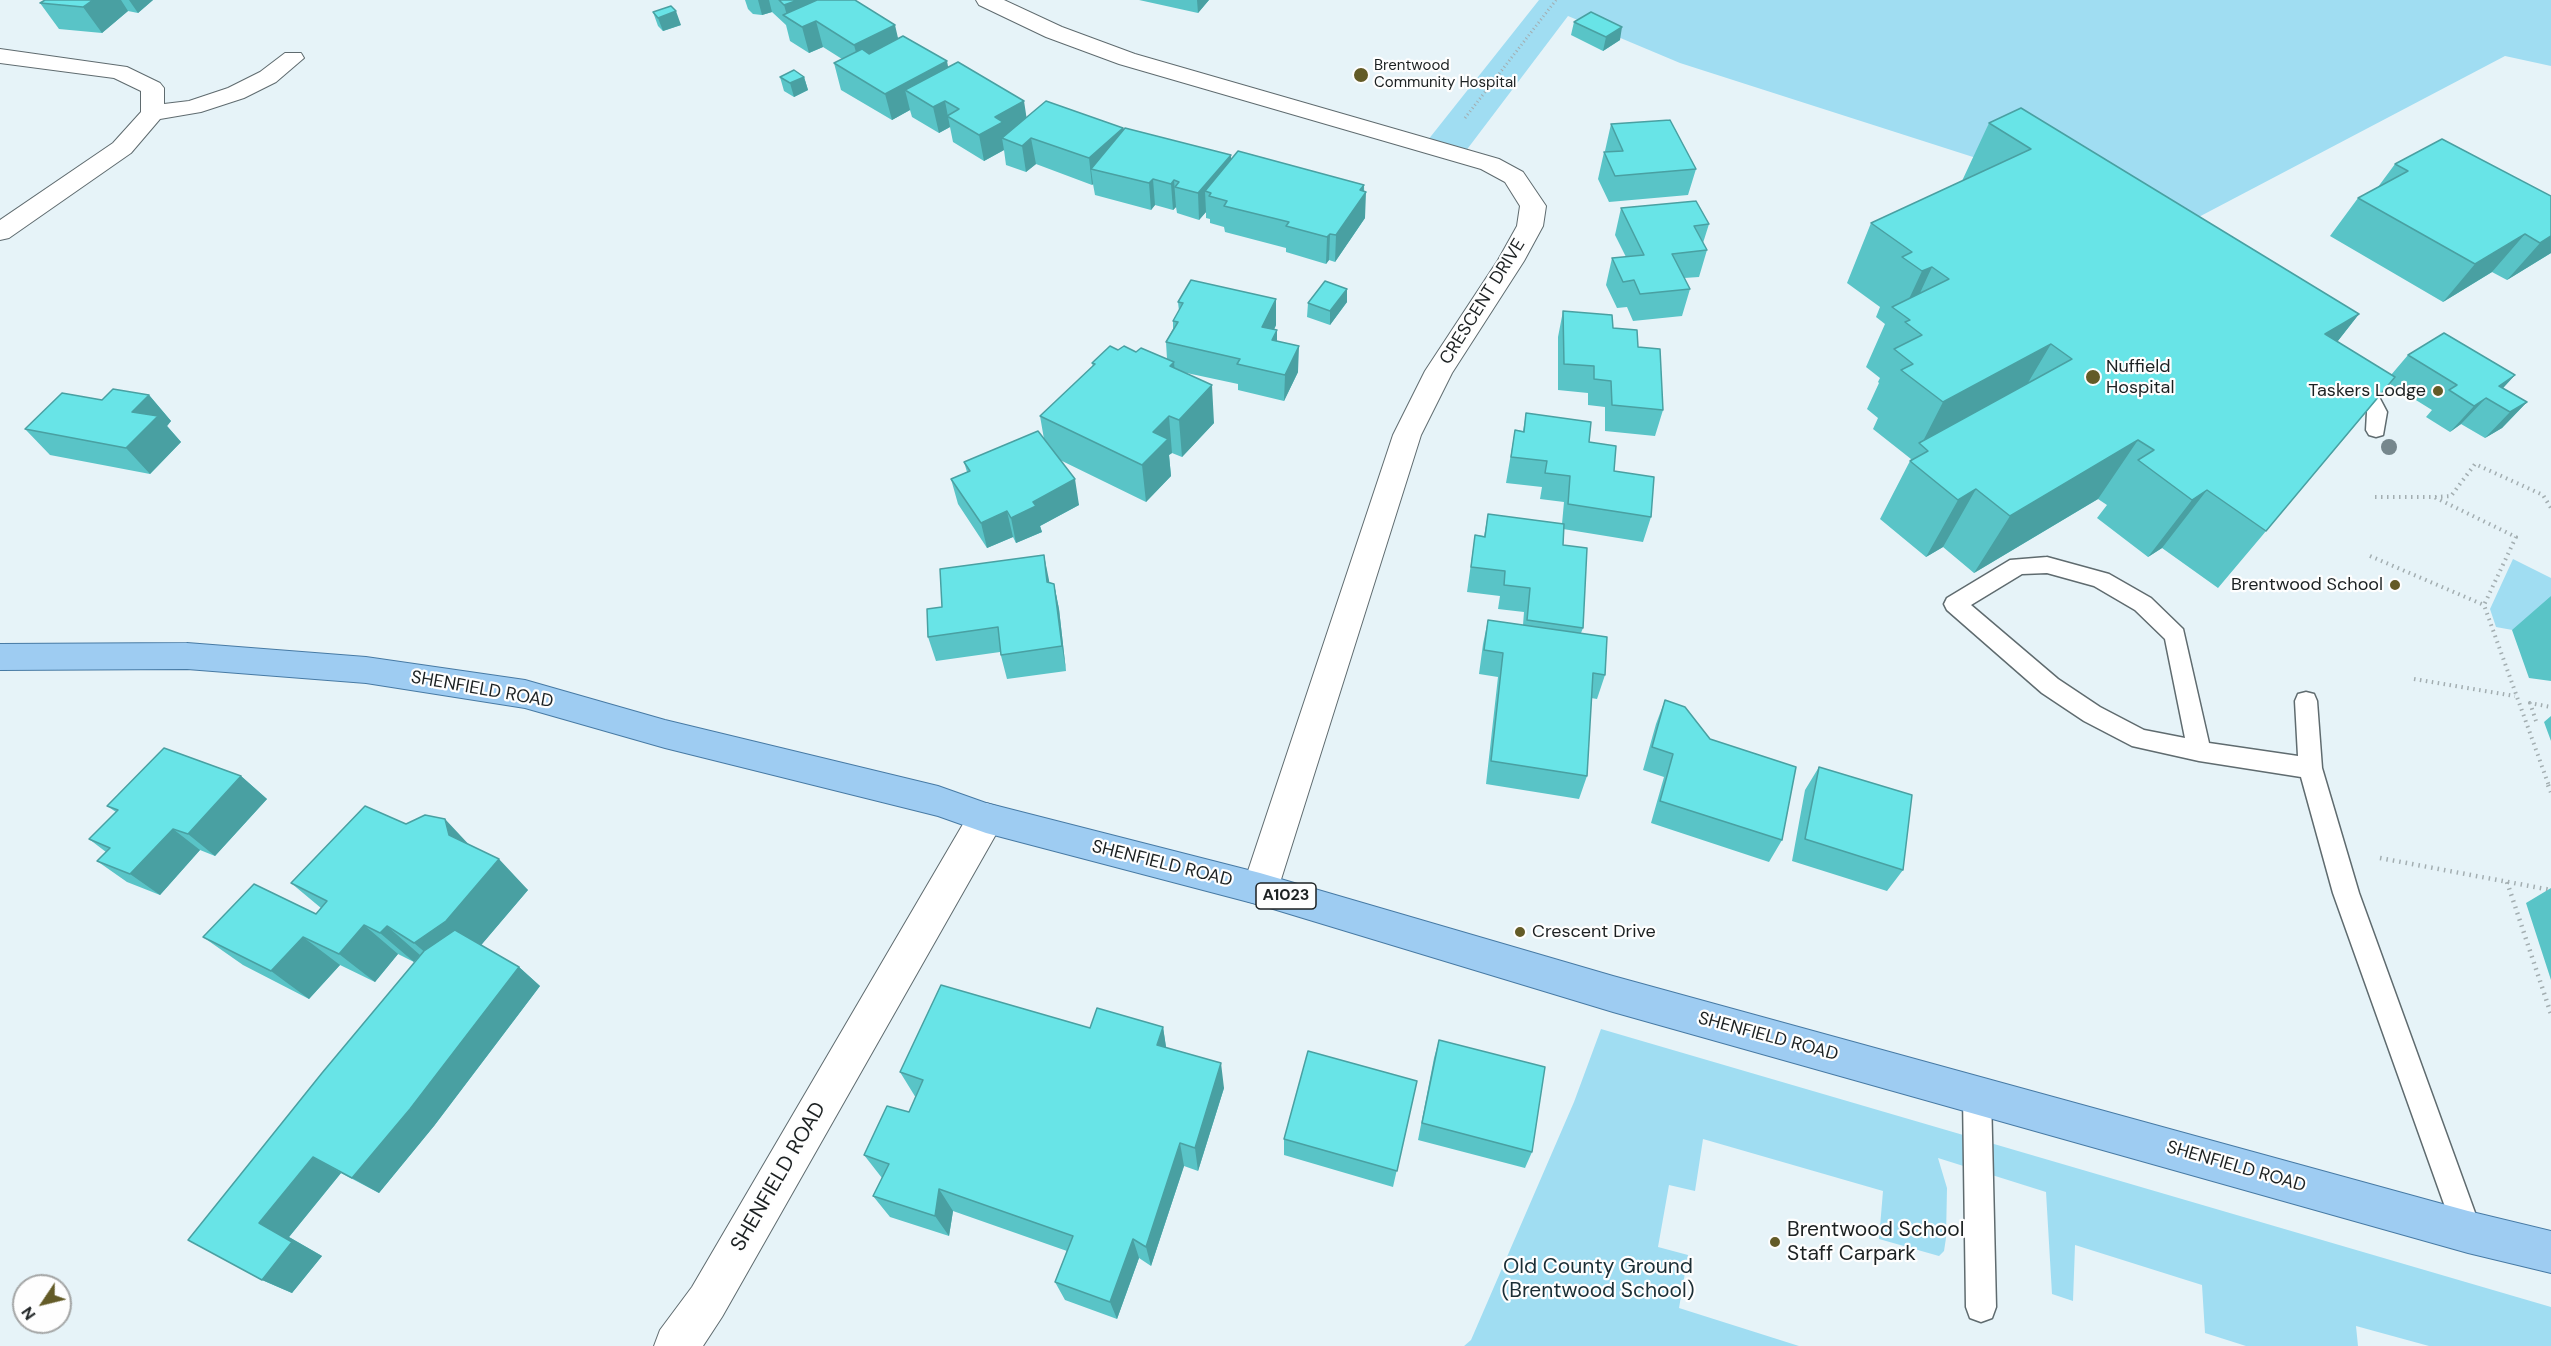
<!DOCTYPE html>
<html>
<head>
<meta charset="utf-8">
<style>
	body { margin:0 }
	#map { position:relative; width:2551px; height:1346px; overflow:hidden; background:#e6f3f8; font-family:"DM Sans",sans-serif }
	canvas { display:block }
	.north { position:absolute; left:12px; top:1274px; width:60px; height:60px; box-sizing:border-box; background:#fefefe; border:2px solid #a4a6a6; border-radius:50%; rotate:235deg; font-size:16px; font-weight:700; line-height:24px; text-align:center; color:#1c2122 }
	.north::after { content:''; display:block; margin:auto; width:21px; height:27px; background:#635b27; clip-path:polygon(50% 0,100% 100%,50% 72%,0 100%) }
</style>
</head>
<body>
<div id="map">
<canvas width="2551" height="1346"></canvas>
<div class="north">N</div>
</div>
<script>
const context = document.querySelector('canvas').getContext('2d');
context.lineJoin = 'round';
function paint(path, color) { context.fillStyle = color; context.fill(path, 'evenodd'); }
const shape = rows => new Path2D(rows.map(r => 'M' + r).join(''));
function stroke(path, color, width, dash) { context.strokeStyle = color; context.lineWidth = width; context.lineCap = dash ? 'butt' : 'round'; context.setLineDash(dash || []); context.stroke(path); }
function label(font, color, halo, rows, align = 'center') {
  context.font = font + ' "DM Sans",sans-serif'; context.lineWidth = 4.5; context.setLineDash([]); context.textBaseline = 'middle'; context.strokeStyle = halo; context.fillStyle = color; for (const [text, x, y, turn = 0] of rows) {
    context.save(); context.translate(x, y); context.rotate((+turn || 0) * Math.PI / 180); context.textAlign = isNaN(turn) ? turn : align; if (halo) context.strokeText(text, 0, 0); context.fillText(text, 0, 0); context.restore();
  }
}
paint(shape([
	[1539,0,2551,0,2551,66,2505,56,2134,251,1998,165,1680,63,1568,16,1462,156,1424,145],
	[2513,559,2551,578,2551,637,2496,627,2490,609],
	[1601,1029,2551,1307,2551,1346,2429,1346,2356,1326,2358,1346,2246,1346,2205,1333,2202,1285,2075,1245,2073,1301,2052,1294,2046,1192,1938,1158,1947,1188,1946,1238,1944,1251,1939,1256,1879,1239,1883,1191,1703,1139,1695,1191,1669,1185,1658,1247,1688,1255,1679,1308,1799,1346,1464,1346,1471,1340,1574,1102]
]), '#a0ddf2');
const service = shape([
	[2353,373,2360,375,2377,393,2387,412,2383,435,2376,437,2369,435,2366,430,2367,412,2343,380,2346,375,2353,373],
	[2047,557,2109,574,2151,598,2183,629,2209,743,2298,756,2295,701,2298,694,2306,692,2314,694,2317,701,2322,768,2359,893,2482,1232,2478,1242,2468,1246,2458,1242,2454,1232,2333,893,2301,777,2199,761,2132,746,2084,721,2042,693,1947,610,1944,604,1947,598,2010,560,2047,557],
	[2047,573,2094,586,2135,610,2165,639,2185,738,2144,730,2100,707,2058,679,1971,605,2022,574,2047,573],
	[1977,1082,1987,1085,1991,1095,1996,1307,1992,1318,1981,1322,1970,1318,1966,1307,1963,1095,1967,1085,1977,1082]
]);
const minor = shape([
	[976,0,1004,0,1062,27,1135,54,1499,159,1523,172,1546,206,1543,226,1524,261,1452,373,1421,435,1278,889,1273,901,1260,905,1247,901,1242,889,1393,435,1425,371,1498,260,1517,226,1520,206,1505,182,1481,169,1119,64,1046,37,979,5,976,0],
	[0,49,127,67,160,83,164,88,164,104,189,101,228,88,260,72,285,53,301,53,304,58,276,82,244,98,201,112,160,119,131,153,9,238,0,240,0,220,113,143,141,112,141,91,114,78,0,63,0,49],
	[986,803,999,807,1004,818,999,829,722,1317,703,1346,654,1346,660,1330,692,1287,973,807,986,803]
]);
const primary = shape([
	[187,643,366,657,525,680,665,720,938,786,986,803,1260,873,1613,976,2468,1211,2551,1231,2551,1273,2468,1253,1613,1012,1260,905,986,833,938,816,665,748,525,708,366,683,187,669,0,670,0,644,187,643]
]);
stroke(service, '#5f6b6f', 3);
stroke(minor, '#5f6b6f', 2);
stroke(primary, '#477aa4', 2);
stroke(shape([
	[1465,118,1556,0]
]), '#a3aeb1', 3, [1, 3]);
stroke(shape([
	[2375,497,2434,497,2516,537,2484,605,2549,786],
	[2435,497,2451,496,2475,464,2543,495,2551,508],
	[2370,556,2484,605],
	[2414,679,2515,696],
	[2536,721,2530,703,2551,707]
]), '#a3aeb1', 4, [1.5, 4.5]);
stroke(shape([
	[2548,785,2551,792],
	[2380,858,2551,890],
	[2507,882,2551,1014]
]), '#a3aeb1', 4.5, [1.5, 5]);
paint(service, '#fff');
paint(minor, '#fff');
paint(primary, '#9eccf2');
context.fillStyle = '#76878d';
for (const [x, y] of [
	[2389,447]
]) { context.beginPath(); context.arc(x, y, 8, 0, 2 * Math.PI); context.fill(); }
paint(shape([
	[45,0,153,0,138,13,128,11,102,33,59,29,40,3],
	[745,0,855,0,898,38,948,68,1026,117,1123,128,1123,131,1231,155,1231,159,1364,185,1365,218,1335,262,1329,260,1326,264,1286,252,1286,248,1225,232,1224,227,1210,223,1210,219,1206,218,1206,212,1199,220,1177,213,1176,207,1173,210,1155,205,1151,210,1095,195,1093,184,1092,185,1036,164,1026,172,1006,165,1004,150,984,161,953,142,950,127,939,133,912,117,910,110,892,120,841,90,834,63,842,59,823,47,809,53,790,41,786,25,772,12,762,15,753,14,748,9],
	[1139,0,1209,0,1198,13],
	[653,12,681,25,663,31,658,26],
	[1574,22,1620,40,1603,51,1571,35],
	[780,77,804,77,808,90,794,97,784,91],
	[1989,123,2359,314,2337,342,2391,375,2408,355,2515,375,2503,388,2527,402,2502,428,2485,438,2461,424,2450,432,2426,417,2432,410,2390,384,2218,588,2162,548,2148,557,2097,518,2107,505,2098,499,1974,573,1943,547,1926,557,1880,519,1911,459,1873,429,1878,418,1867,409,1879,383,1878,382,1880,378,1866,367,1885,324,1876,317,1880,307,1847,283,1871,223,1962,181],
	[1611,124,1696,169,1688,195,1609,202,1598,179,1604,152,1606,152,1605,151],
	[2442,139,2551,253,2507,280,2492,272,2443,302,2330,236,2358,198,2378,187,2395,164],
	[1621,208,1709,224,1703,243,1707,250,1699,277,1684,278,1690,289,1682,316,1633,321,1627,307,1617,308,1606,285,1612,258,1626,257,1615,235],
	[1276,299,1276,325,1274,330,1277,341,1298,372,1284,401,1238,390,1238,384,1182,372,1214,423,1182,457,1172,453,1169,455,1171,476,1146,502,1060,460,1079,505,1040,526,1042,532,1016,543,1013,537,987,548,958,504,951,479,967,472,964,462,1044,439,1040,416,1093,367,1092,363,1118,350,1136,352,1167,359,1166,342,1173,329,1173,321,1179,311,1178,302],
	[1347,302,1330,325,1307,317,1308,303],
	[1563,311,1613,328,1638,347,1663,410,1655,436,1605,431,1605,407,1588,405,1588,393,1558,390,1558,337],
	[149,395,171,421,167,426,181,442,150,474,50,455,25,429],
	[1526,413,1589,442,1614,471,1651,517,1643,542,1563,529,1563,545,1583,628,1581,633,1605,675,1597,699,1591,698,1587,776,1579,799,1486,784,1498,677,1479,674,1483,644,1488,620,1523,625,1524,612,1498,609,1500,596,1467,592,1475,535,1484,536,1488,514,1562,524,1564,502,1540,499,1542,487,1506,483,1515,430,1523,431],
	[1049,582,1054,584,1059,609,1066,671,1007,679,1000,652,936,661,928,637,942,607],
	[2551,596,2551,681,2529,678,2512,630],
	[1665,700,1782,840,1769,862,1651,823,1664,777,1643,770,1656,724],
	[2551,716,2551,741,2544,722],
	[1819,767,1903,870,1887,891,1792,861,1805,790],
	[241,776,267,799,215,856,200,850,160,895,127,882,97,861,106,852,89,839,116,812,107,806],
	[406,824,469,845,528,890,481,945,519,967,540,986,434,1126,379,1193,341,1173,289,1237,322,1256,292,1293,262,1280,421,955,414,962,398,954,375,982,340,965,309,999,243,965,203,937,316,914,321,908,291,883],
	[2551,888,2551,980,2526,903],
	[1163,1027,1166,1048,1224,1088,1198,1171,1184,1166,1151,1266,1139,1258,1117,1319,1065,1300,1055,1282,1067,1251,953,1211,949,1236,890,1217,873,1196,882,1178,864,1155,909,1112,916,1098,900,1072,1090,1028],
	[1439,1040,1532,1152,1525,1168,1418,1140,1434,1058],
	[1417,1081,1393,1187,1284,1155,1284,1139]
]), '#59c4c7');
paint(shape([
	[93,0,121,0,128,11,102,33,83,7],
	[129,0,153,0,138,13],
	[758,0,769,0,772,12,762,15],
	[798,0,835,0,816,21,823,47,809,53,802,27,788,19,784,5],
	[1197,0,1209,0,1198,13],
	[676,11,681,25,663,31,658,18],
	[895,25,901,51,861,71,854,45],
	[1622,27,1620,40,1603,51,1606,37],
	[947,61,952,87,905,90,910,110,892,120,885,94],
	[804,77,808,90,794,97,790,83],
	[945,101,950,127,939,133,933,107],
	[1024,101,1028,127,1002,138,1004,150,984,161,979,135,995,117],
	[1123,128,1125,154,1091,169,1093,184,1092,185,1089,158],
	[1031,138,1036,164,1026,172,1022,146],
	[1231,155,1232,182,1205,191,1206,212,1199,220,1198,193],
	[1153,179,1155,205,1151,210,1149,183],
	[1174,180,1176,207,1173,210,1171,184],
	[1364,185,1363,196,1366,192,1365,218,1335,262,1336,235],
	[1330,234,1329,260,1326,264,1327,237],
	[2525,234,2492,272,2443,302,2475,264],
	[2551,236,2551,253,2507,280,2540,243],
	[1932,267,1908,319,1902,314,1922,271],
	[1347,289,1347,302,1330,325,1330,311],
	[1276,299,1276,325,1262,354,1262,327],
	[2359,314,2312,374,2325,334],
	[1277,330,1277,357,1272,340],
	[2051,344,2016,403,1928,451,1921,445,1943,402],
	[1299,346,1298,372,1284,401,1285,375],
	[1174,362,1177,399,1170,366],
	[2515,375,2491,401,2499,386],
	[1212,385,1214,423,1182,457,1179,420],
	[149,395,171,421,167,426,181,442,150,474,126,448,132,412],
	[2486,398,2461,424,2450,432,2474,406],
	[2527,402,2502,428,2485,438,2510,412],
	[1169,416,1172,453,1169,455,1171,476,1146,502,1142,465,1153,432],
	[2138,440,2098,499,1974,573,2010,516],
	[1075,479,1079,505,1040,526,1042,532,1016,543,1011,518,1033,502],
	[1976,489,1943,547,1926,557,1958,500],
	[2207,490,2162,548,2148,557,2192,500],
	[1007,511,1013,537,987,548,981,523],
	[1044,555,1049,580,1052,606,1047,582],
	[1054,584,1059,609,1066,671,1062,646],
	[241,776,267,799,215,856,188,834],
	[445,819,474,850,449,835],
	[173,829,200,850,160,895,130,874],
	[499,859,528,890,477,950,447,971,414,943],
	[364,925,398,954,375,982,339,954],
	[387,926,420,955,414,962,380,933],
	[303,937,340,965,309,999,271,971],
	[519,967,540,986,434,1126,379,1193,352,1178],
	[1163,1027,1167,1053,1157,1045],
	[1221,1063,1224,1088,1198,1171,1195,1148],
	[1180,1143,1184,1166,1151,1266,1146,1247],
	[313,1157,341,1173,289,1237,322,1256,292,1293,262,1280,259,1223],
	[939,1189,953,1211,949,1236,935,1216],
	[1133,1239,1139,1258,1117,1319,1110,1302]
]), '#49a0a2');
const building = shape([
	[45,0,93,0,83,7,40,3,45,0],
	[779,0,798,0,784,5,779,0],
	[817,0,855,0,895,25,854,45,816,21,802,27,783,15,817,0],
	[671,6,676,11,658,18,653,12,671,6],
	[1591,12,1622,27,1606,37,1574,22,1591,12],
	[903,36,947,61,885,94,834,63,862,49,869,54,903,36],
	[958,62,1024,101,995,117,1003,122,979,135,947,116,959,109,945,101,933,107,905,90,958,62],
	[794,70,804,77,790,83,780,77,794,70],
	[1046,101,1123,128,1089,158,1031,138,1022,146,1002,138,1046,101],
	[2021,108,2359,314,2325,334,2395,377,2266,531,2207,490,2192,500,2138,460,2154,450,2138,440,2010,516,1976,489,1958,500,1910,461,1928,451,1919,443,2072,359,2051,344,1943,402,1901,370,1913,364,1894,349,1922,335,1905,322,1910,320,1892,307,1949,279,1932,267,1922,271,1902,257,1912,252,1871,223,2031,149,1989,123,2021,108],
	[1670,120,1696,169,1615,176,1604,152,1623,151,1611,124,1670,120],
	[1125,128,1231,155,1198,193,1175,187,1179,182,1174,180,1171,184,1153,179,1149,183,1091,169,1125,128],
	[2442,139,2551,196,2551,236,2540,243,2525,234,2475,264,2358,198,2408,171,2395,164,2442,139],
	[1238,151,1364,185,1360,190,1366,192,1336,235,1330,234,1327,237,1286,226,1289,222,1224,206,1227,201,1209,196,1211,193,1205,191,1238,151],
	[1696,201,1709,224,1694,226,1707,250,1672,254,1690,289,1640,294,1634,280,1623,282,1612,258,1644,255,1621,208,1696,201],
	[1191,280,1276,299,1262,327,1277,330,1272,340,1299,346,1285,375,1237,364,1240,359,1166,342,1178,322,1173,321,1183,303,1178,302,1191,280],
	[1325,281,1347,289,1330,311,1308,303,1325,281],
	[1563,311,1612,315,1613,328,1637,330,1638,347,1660,349,1663,410,1612,405,1611,381,1594,379,1594,366,1564,364,1563,311],
	[2444,333,2515,375,2499,386,2527,402,2510,412,2486,398,2474,406,2449,390,2457,385,2408,355,2444,333],
	[1110,346,1118,350,1124,346,1136,352,1141,348,1174,362,1170,366,1212,385,1179,420,1169,416,1153,432,1168,439,1142,465,1040,416,1095,364,1092,363,1110,346],
	[113,389,149,395,132,412,158,416,126,448,25,429,62,393,102,400,113,389],
	[1526,413,1591,422,1589,442,1616,446,1614,471,1654,477,1651,517,1568,504,1570,476,1545,473,1547,461,1511,457,1515,430,1524,432,1526,413],
	[1038,431,1075,479,1033,502,1036,506,1011,518,1007,511,981,523,951,479,970,471,964,462,1038,431],
	[1488,514,1564,524,1563,545,1587,548,1583,628,1527,620,1530,588,1504,585,1505,571,1471,567,1475,535,1485,537,1488,514],
	[1044,555,1047,582,1054,584,1062,646,1001,655,998,627,928,637,927,609,942,607,940,569,1044,555],
	[1488,620,1607,637,1605,675,1593,673,1587,776,1491,761,1503,653,1484,650,1488,620],
	[1665,700,1685,707,1710,739,1796,767,1782,840,1660,801,1673,754,1652,747,1665,700],
	[164,748,241,776,188,834,173,829,130,874,97,861,110,848,89,839,118,810,107,806,164,748],
	[1819,767,1912,795,1903,870,1805,839,1819,767],
	[365,806,406,824,425,815,445,819,449,835,499,859,446,921,414,943,387,926,380,933,364,925,339,954,303,937,271,971,203,937,254,884,316,914,327,901,291,883,365,806],
	[455,930,519,967,410,1109,352,1178,313,1157,259,1223,292,1242,262,1280,188,1240,322,1073,424,951,455,930],
	[941,985,1090,1028,1097,1008,1163,1027,1157,1045,1221,1063,1195,1148,1180,1143,1146,1247,1133,1239,1110,1302,1055,1282,1073,1236,939,1189,935,1216,873,1196,889,1164,864,1155,887,1106,909,1112,923,1080,900,1072,941,985],
	[1439,1040,1545,1067,1532,1152,1422,1123,1439,1040],
	[1308,1051,1417,1081,1397,1171,1284,1139,1308,1051]
]);
paint(building, '#68e4e7');
stroke(building, '#49a0a2', 1.5);
for (const [x, y, r, color] of [
	[1361,75,8,"#635b27"],
	[2093,377,8,"#635b27"],
	[2438,391,6,"#635b27"],
	[2395,585,6,"#635b27"],
	[1520,932,6,"#635b27"],
	[1775,1242,6,"#635b27"]
]) { const dot = new Path2D(); dot.arc(x, y, r, 0, 2 * Math.PI); context.fillStyle = color; context.fill(dot); stroke(dot, '#fefefe', 2); }
label('15px', '#1c2122', '#fefefe', [
	["Brentwood",1374,66],
	["Community Hospital",1374,83]
], 'left');
for (const [x, y, w] of [
	[1286,896,60]
]) { const box = new Path2D(); box.roundRect(x - w / 2, y - 13, w, 26, 4.5); context.fillStyle = '#fefefe'; context.fill(box); stroke(box, '#1c2122', 1.5); }
label('bold 16px', '#1c2122', null, [
	["A1023",1286,896]
]);
label('18px', '#1c2122', '#fefefe', [
	["CRESCENT DRIVE",1483,302,-58],
	["SHENFIELD ROAD",482,690,10],
	["SHENFIELD ROAD",1162,864,14],
	["SHENFIELD ROAD",1768,1037,15],
	["SHENFIELD ROAD",2236,1167,16]
]);
label('18px', '#1c2122', '#fefefe', [
	["Nuffield",2106,367],
	["Hospital",2106,388],
	["Taskers Lodge",2426,391,"right"],
	["Brentwood School",2383,585,"right"],
	["Crescent Drive",1532,932]
], 'left');
label('21px', '#1c2122', '#fefefe', [
	["SHENFIELD ROAD",779,1177,-60]
]);
label('21px', '#1c2122', '#fefefe', [
	["Brentwood School",1787,1230],
	["Staff Carpark",1787,1254]
], 'left');
label('21px', '#1b2e35', '#fefefe', [
	["Old County Ground",1598,1267],
	["(Brentwood School)",1598,1291]
]);
</script>
</body>
</html>
